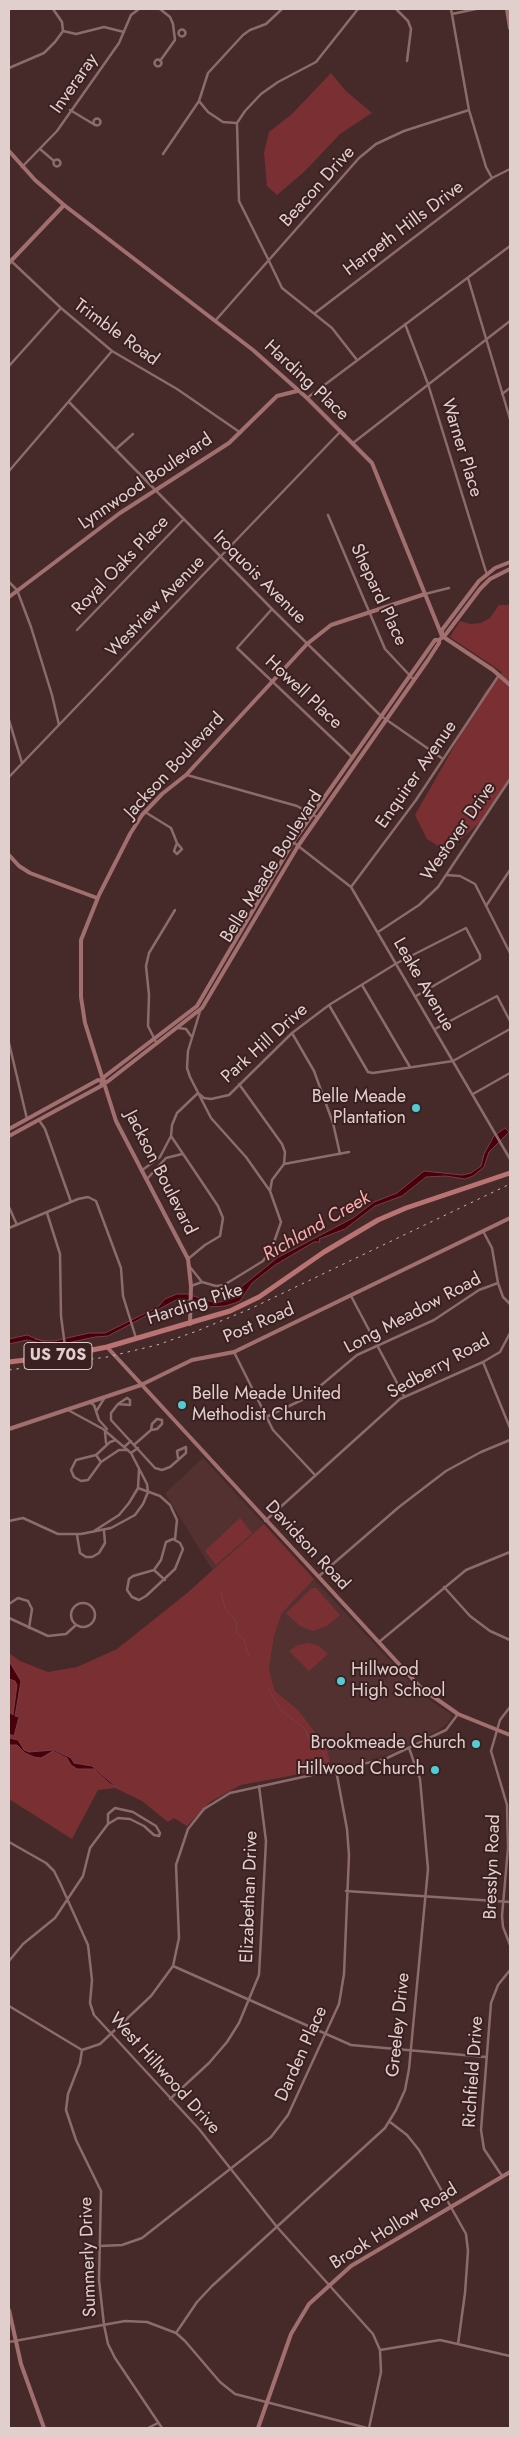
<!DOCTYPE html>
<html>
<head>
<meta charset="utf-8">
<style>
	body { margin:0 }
	#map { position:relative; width:519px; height:2437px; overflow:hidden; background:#452a29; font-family:Jost,sans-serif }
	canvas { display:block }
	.frame { position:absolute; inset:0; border:10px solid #e1cfce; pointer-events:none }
</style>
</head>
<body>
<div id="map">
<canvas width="519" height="2437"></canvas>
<div class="frame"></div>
</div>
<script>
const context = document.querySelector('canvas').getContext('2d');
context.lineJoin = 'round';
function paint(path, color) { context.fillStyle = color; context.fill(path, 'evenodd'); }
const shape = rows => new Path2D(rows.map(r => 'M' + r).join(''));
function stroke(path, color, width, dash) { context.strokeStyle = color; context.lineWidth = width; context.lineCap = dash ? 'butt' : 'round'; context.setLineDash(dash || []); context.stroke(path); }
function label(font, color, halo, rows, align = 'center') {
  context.font = font + ' Jost,sans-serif'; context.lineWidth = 4; context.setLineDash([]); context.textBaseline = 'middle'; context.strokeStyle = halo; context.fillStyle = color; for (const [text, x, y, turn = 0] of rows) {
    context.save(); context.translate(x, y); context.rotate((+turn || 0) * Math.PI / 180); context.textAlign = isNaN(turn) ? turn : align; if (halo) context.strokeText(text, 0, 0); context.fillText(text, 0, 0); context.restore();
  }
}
paint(shape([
	[203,1458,264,1524,213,1571,165,1493],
	[314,1579,421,1694,452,1715,447,1724,437,1731,389,1754,361,1763,332,1768,331,1761,298,1710,275,1691,269,1670,274,1636,282,1612]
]), '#543131');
paint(shape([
	[331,73,346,91,372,113,340,134,305,171,277,195,267,186,264,153,269,132,292,114],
	[499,605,510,605,510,779,485,818,461,839,443,849,427,839,415,815,485,692,502,672,450,637,460,621,470,624,481,623,490,618],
	[240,1518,252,1533,216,1565,205,1551],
	[264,1524,314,1579,282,1613,274,1636,269,1670,275,1691,298,1710,326,1747,332,1768,241,1785,210,1802,187,1826,174,1818,168,1822,142,1801,115,1788,98,1790,72,1839,9,1799,9,1653,20,1661,48,1672,77,1667,117,1649,186,1594],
	[312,1588,316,1588,340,1615,327,1626,313,1631,300,1626,286,1613],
	[309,1643,319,1646,328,1654,309,1671,289,1651,298,1645]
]), '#7a3032');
const water = shape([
	[505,1128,509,1132,489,1152,484,1167,473,1176,465,1179,446,1176,426,1177,402,1196,375,1206,345,1229,319,1239,320,1242,314,1242,275,1265,252,1283,240,1301,235,1303,225,1306,208,1307,194,1301,178,1299,108,1336,95,1337,54,1346,27,1340,9,1344,9,1339,27,1335,42,1341,54,1341,89,1333,105,1333,158,1307,165,1299,177,1294,187,1294,216,1303,235,1298,240,1288,277,1258,353,1218,374,1202,397,1193,424,1171,462,1175,471,1173,481,1166,484,1154,494,1136,505,1128],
	[9,1661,21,1681,15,1716,19,1717,14,1736,9,1734,9,1712,13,1715,17,1685,15,1681,9,1679,9,1661],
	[9,1738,18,1740,24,1750,29,1752,54,1750,71,1758,74,1763,92,1766,116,1787,110,1784,94,1769,77,1769,71,1765,67,1758,53,1751,41,1758,34,1757,25,1753,17,1745,9,1745,9,1738]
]);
paint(water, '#48000b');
stroke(water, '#763e46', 1);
stroke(shape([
	[35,1339,45,1341],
	[221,1593,225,1608,237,1623,236,1632,244,1640,249,1657],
	[267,1687,281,1710,305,1729,310,1740,322,1751,329,1764]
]), '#763e46', 1);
stroke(shape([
	[396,9,408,21,411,29,407,61],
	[451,9,469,110,486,167,492,178],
	[9,10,10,9],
	[452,14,476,9],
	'178.5 33a3.5 3.5 0 1 1 7 0a3.5 3.5 0 1 1-7 0Z',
	[63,31,76,34,104,27,124,32],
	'154.5 63a3.5 3.5 0 1 1 7 0a3.5 3.5 0 1 1-7 0Z',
	[160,61,175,40,173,24,170,17,160,9],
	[9,68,44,53,55,42,63,31,62,22,53,9],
	[199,101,208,112,223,122,236,123],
	[70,110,95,125],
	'93.5 122a3.5 3.5 0 1 1 7 0a3.5 3.5 0 1 1-7 0Z',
	[40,149,54,161],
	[163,154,199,101,208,73,243,35,250,30,266,24,282,9],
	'53.5 163a3.5 3.5 0 1 1 7 0a3.5 3.5 0 1 1-7 0Z',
	[22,167,57,131,119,43,131,15,139,9],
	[9,259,61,308,112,351,177,389,241,433],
	[468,278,510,419],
	[315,313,492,178,510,169],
	[215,321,359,158,376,144,404,131,469,110],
	[405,324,428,384,487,575],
	[357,360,332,328,282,288,269,261,239,201,237,123,245,111,261,94,278,82,316,62,358,9],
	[9,366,61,308],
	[502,394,510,388],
	[307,398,510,246],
	[69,402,274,611,381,716,443,759],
	[353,443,510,321],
	[116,449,133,434],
	[9,471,112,351],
	[328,515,385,649,414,680],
	[9,582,17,590,31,627,52,695,59,725],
	[425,594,449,588],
	[272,609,237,648,352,757],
	[77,630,184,519],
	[9,720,22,763],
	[187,775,297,806,317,817],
	[9,777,340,432],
	[145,812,171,828,177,843,182,849,177,854,174,851,177,843],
	[293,842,351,887,510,1159],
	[446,875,460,876,475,884,510,953],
	[351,887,416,800,499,675],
	[486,906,510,870],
	[378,932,419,905,438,887,510,779],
	[362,985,410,1067],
	[329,1005,368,1072,373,1073,453,1061,510,1029],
	[178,1028,186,1029,191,1036],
	[435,1029,497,996,510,1021],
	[292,1033,314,1071,333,1123,340,1154],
	[9,1043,27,1119],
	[157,1044,148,1026,149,995,146,966,149,953,175,910],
	[239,1084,282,1144,285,1152,284,1164],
	[473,1094,510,1073],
	[39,1120,45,1129,71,1202],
	[141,1171,160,1157,171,1136],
	[147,1179,166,1158,182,1154],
	[270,1191,272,1180,284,1164,349,1152],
	[9,1207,17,1225],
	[47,1213,60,1254,61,1316,66,1354],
	[9,1228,78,1199,88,1197,96,1201,121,1268,123,1296,136,1338],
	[483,1231,492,1248,498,1283,503,1297,510,1304],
	[188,1259,205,1245,220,1236,223,1218,218,1206,171,1136,172,1125,177,1113,198,1093,204,1098,211,1099,229,1095,292,1033,329,1005,397,963,466,928,480,955,480,959,416,996],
	[190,1267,202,1282],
	[191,1286,202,1282,216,1286,224,1285,255,1266,263,1261,272,1248,281,1222,270,1191,246,1157,211,1118,190,1077,187,1068,188,1051,201,1008],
	[351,1296,404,1396],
	[234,1352,273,1430,315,1475],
	[483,1362,510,1428],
	[127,1398,130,1400,130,1405,118,1404,127,1398],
	[89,1402,94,1405,99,1420,107,1429],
	[118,1404,111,1413,111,1420,155,1468,162,1470,170,1467,186,1453,186,1447,177,1451,178,1458],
	[97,1410,105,1397],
	[266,1417,306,1398,357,1355,434,1320,479,1290,498,1283],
	[105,1432,106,1443],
	[116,1440,110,1442,96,1455,76,1460,71,1470,74,1477,81,1481,88,1480,101,1462,119,1450,126,1450],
	[135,1444,151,1430,152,1424,157,1419,162,1420,162,1424,157,1429,151,1430],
	[124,1447,131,1441],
	[131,1453,138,1448],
	[96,1455,101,1462],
	[138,1488,160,1496,170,1505,177,1520,175,1539],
	[9,1521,23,1518,58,1534,81,1534,111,1528,135,1515,143,1504,148,1492,147,1484,131,1453,103,1429,68,1410],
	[265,1521,400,1399,483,1362,500,1352,510,1333],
	[94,1531,119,1515,129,1503,138,1488,139,1470],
	[77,1535,80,1553,86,1557,92,1557,99,1553,105,1543,104,1531],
	[173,1539,180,1543,183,1549,175,1569,146,1596,139,1600,132,1597,127,1590,129,1579,133,1576,154,1570,161,1560,166,1542,173,1539],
	[154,1570,165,1580],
	[319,1576,399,1507,446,1471,481,1452,510,1440],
	[444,1587,470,1616,490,1631,510,1640],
	'71 1615a12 12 0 1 1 24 0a12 12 0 1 1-24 0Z',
	[9,1604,18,1598,28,1601,32,1609,29,1628],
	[9,1618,48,1636,66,1634,76,1625],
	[379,1642,466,1570,510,1552],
	[510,1707,500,1720,491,1751,507,1805,508,1848,502,1916,503,1927,510,1945],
	[115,1808,133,1812,156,1826,160,1833,159,1836,154,1835,144,1826,130,1819,118,1818,108,1824,108,1814,115,1808],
	[9,1842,46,1863,54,1871,60,1883,88,1945,92,1980,90,2003,94,2015,199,2129,277,2227,373,2334,380,2350,381,2372,369,2428],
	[346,1891,510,1902],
	[9,1961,23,1944,55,1918,83,1876,90,1848,108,1824],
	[173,1966,351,2045,486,2057],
	[9,2006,82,2050,100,2044,151,1996,173,1966,179,1938,176,1865,188,1829,204,1809,230,1793,385,1759,446,1730,458,1714],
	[82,2050,80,2063,68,2094,66,2110,76,2140,101,2191,99,2280,104,2325,108,2344,115,2358,162,2428],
	[170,2099,209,2063,227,2042,239,2023,259,1975,266,1841,259,1786],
	[390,2122,407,2135,419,2150,466,2234,468,2251,465,2293,458,2344],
	[502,2176,484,2149,481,2130,491,2003,498,1985,510,1970],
	[100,2246,122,2245,142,2238,271,2137,288,2115,339,2004,344,1974,349,1855,347,1829,336,1770],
	[176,2333,197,2302,212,2286,385,2128,396,2110,405,2090,409,2069,428,1869,420,1779,409,1748],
	[9,2342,125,2321,147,2322,176,2333,185,2341,220,2382,235,2394,367,2428],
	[380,2350,440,2340,510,2356],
	[148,2428,158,2423]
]), '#8b6c6b', 2.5);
stroke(shape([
	[507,9,510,28],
	[9,151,35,180,64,205,253,350,307,398,372,463,442,636,493,670,510,685],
	[9,263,64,205],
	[9,597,120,513,229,443,277,396,297,391],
	[442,633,442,630,479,581,495,568,510,562],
	[9,855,19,866,30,873,97,898],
	[9,1129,98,1080,107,1082,202,1008,298,846,428,660,439,643,439,640],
	[9,1136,101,1086,104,1077,197,1006,293,842,435,640,439,640,446,634,480,589,490,579,510,569],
	[190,1324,191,1286,188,1259,116,1121,85,1023,81,997,81,940,99,895,130,834,142,815,162,794,186,775,307,644,331,625,425,594],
	[107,1347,421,1688,458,1714,510,1735],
	[9,1429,141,1385,192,1360,234,1352,510,1218],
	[9,2310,21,2364,44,2428],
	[258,2428,291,2334,309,2304,351,2266,510,2172]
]), '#a26f6f', 4);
stroke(shape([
	[9,1362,67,1355,107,1347,230,1311,259,1297,324,1252,378,1220,406,1208,510,1173]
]), '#b97372', 5);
stroke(shape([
	[9,1370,107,1357,157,1345,197,1331,252,1308,510,1184]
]), '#c9b6b5', 1, [2.5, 5]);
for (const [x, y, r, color] of [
	[416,1108,5,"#51ccd3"],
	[182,1405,5,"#51ccd3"],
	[341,1681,5,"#51ccd3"],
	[476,1744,5,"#51ccd3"],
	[435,1770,5,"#51ccd3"]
]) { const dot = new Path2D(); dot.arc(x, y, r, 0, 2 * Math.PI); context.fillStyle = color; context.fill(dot); stroke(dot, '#3a2020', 2); }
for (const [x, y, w] of [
	[58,1356,68]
]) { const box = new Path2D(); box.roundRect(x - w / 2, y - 13.5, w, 27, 4); context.fillStyle = '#3a2020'; context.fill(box); stroke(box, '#e1cfce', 1); }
label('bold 16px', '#e1cfce', null, [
	["US 70S",58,1356]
]);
label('18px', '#e1cfce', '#3a2020', [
	["Inveraray",75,84,-55],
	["Beacon Drive",318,187,-48],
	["Harpeth Hills Drive",404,229,-37],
	["Trimble Road",116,333,36],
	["Harding Place",306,381,43],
	["Warner Place",461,448,73],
	["Lynnwood Boulevard",146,482,-34],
	["Royal Oaks Place",121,566,-46],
	["Iroquois Avenue",259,578,45],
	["Shepard Place",378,595,65],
	["Westview Avenue",156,607,-46],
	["Howell Place",303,693,43],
	["Jackson Boulevard",175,766,-47],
	["Enquirer Avenue",417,775,-55],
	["Westover Drive",459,832,-55],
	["Belle Meade Boulevard",272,867,-58],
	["Leake Avenue",423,985,60],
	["Park Hill Drive",265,1044,-42],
	["Jackson Boulevard",160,1173,63],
	["Harding Pike",195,1305,-18],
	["Long Meadow Road",413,1314,-28],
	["Post Road",259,1324,-23],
	["Sedberry Road",439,1367,-29],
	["Davidson Road",307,1546,47],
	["Bresslyn Road",493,1867,-88],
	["Elizabethan Drive",250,1897,-88],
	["Greeley Drive",399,2025,-84],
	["Darden Place",302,2054,-66],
	["Richfield Drive",474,2072,-86],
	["West Hillwood Drive",164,2074,48],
	["Brook Hollow Road",394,2227,-32],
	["Summerly Drive",89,2257,-92]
]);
label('18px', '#e1cfce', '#3a2020', [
	["Belle Meade",406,1098],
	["Plantation",406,1119],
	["Belle Meade United",192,1395,"left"],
	["Methodist Church",192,1416,"left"],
	["Hillwood",351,1671,"left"],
	["High School",351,1692,"left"],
	["Brookmeade Church",466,1744],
	["Hillwood Church",425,1770]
], 'right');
label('italic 19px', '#fcacaa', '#3a2020', [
	["Richland Creek",317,1227,-30]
]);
</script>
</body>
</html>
